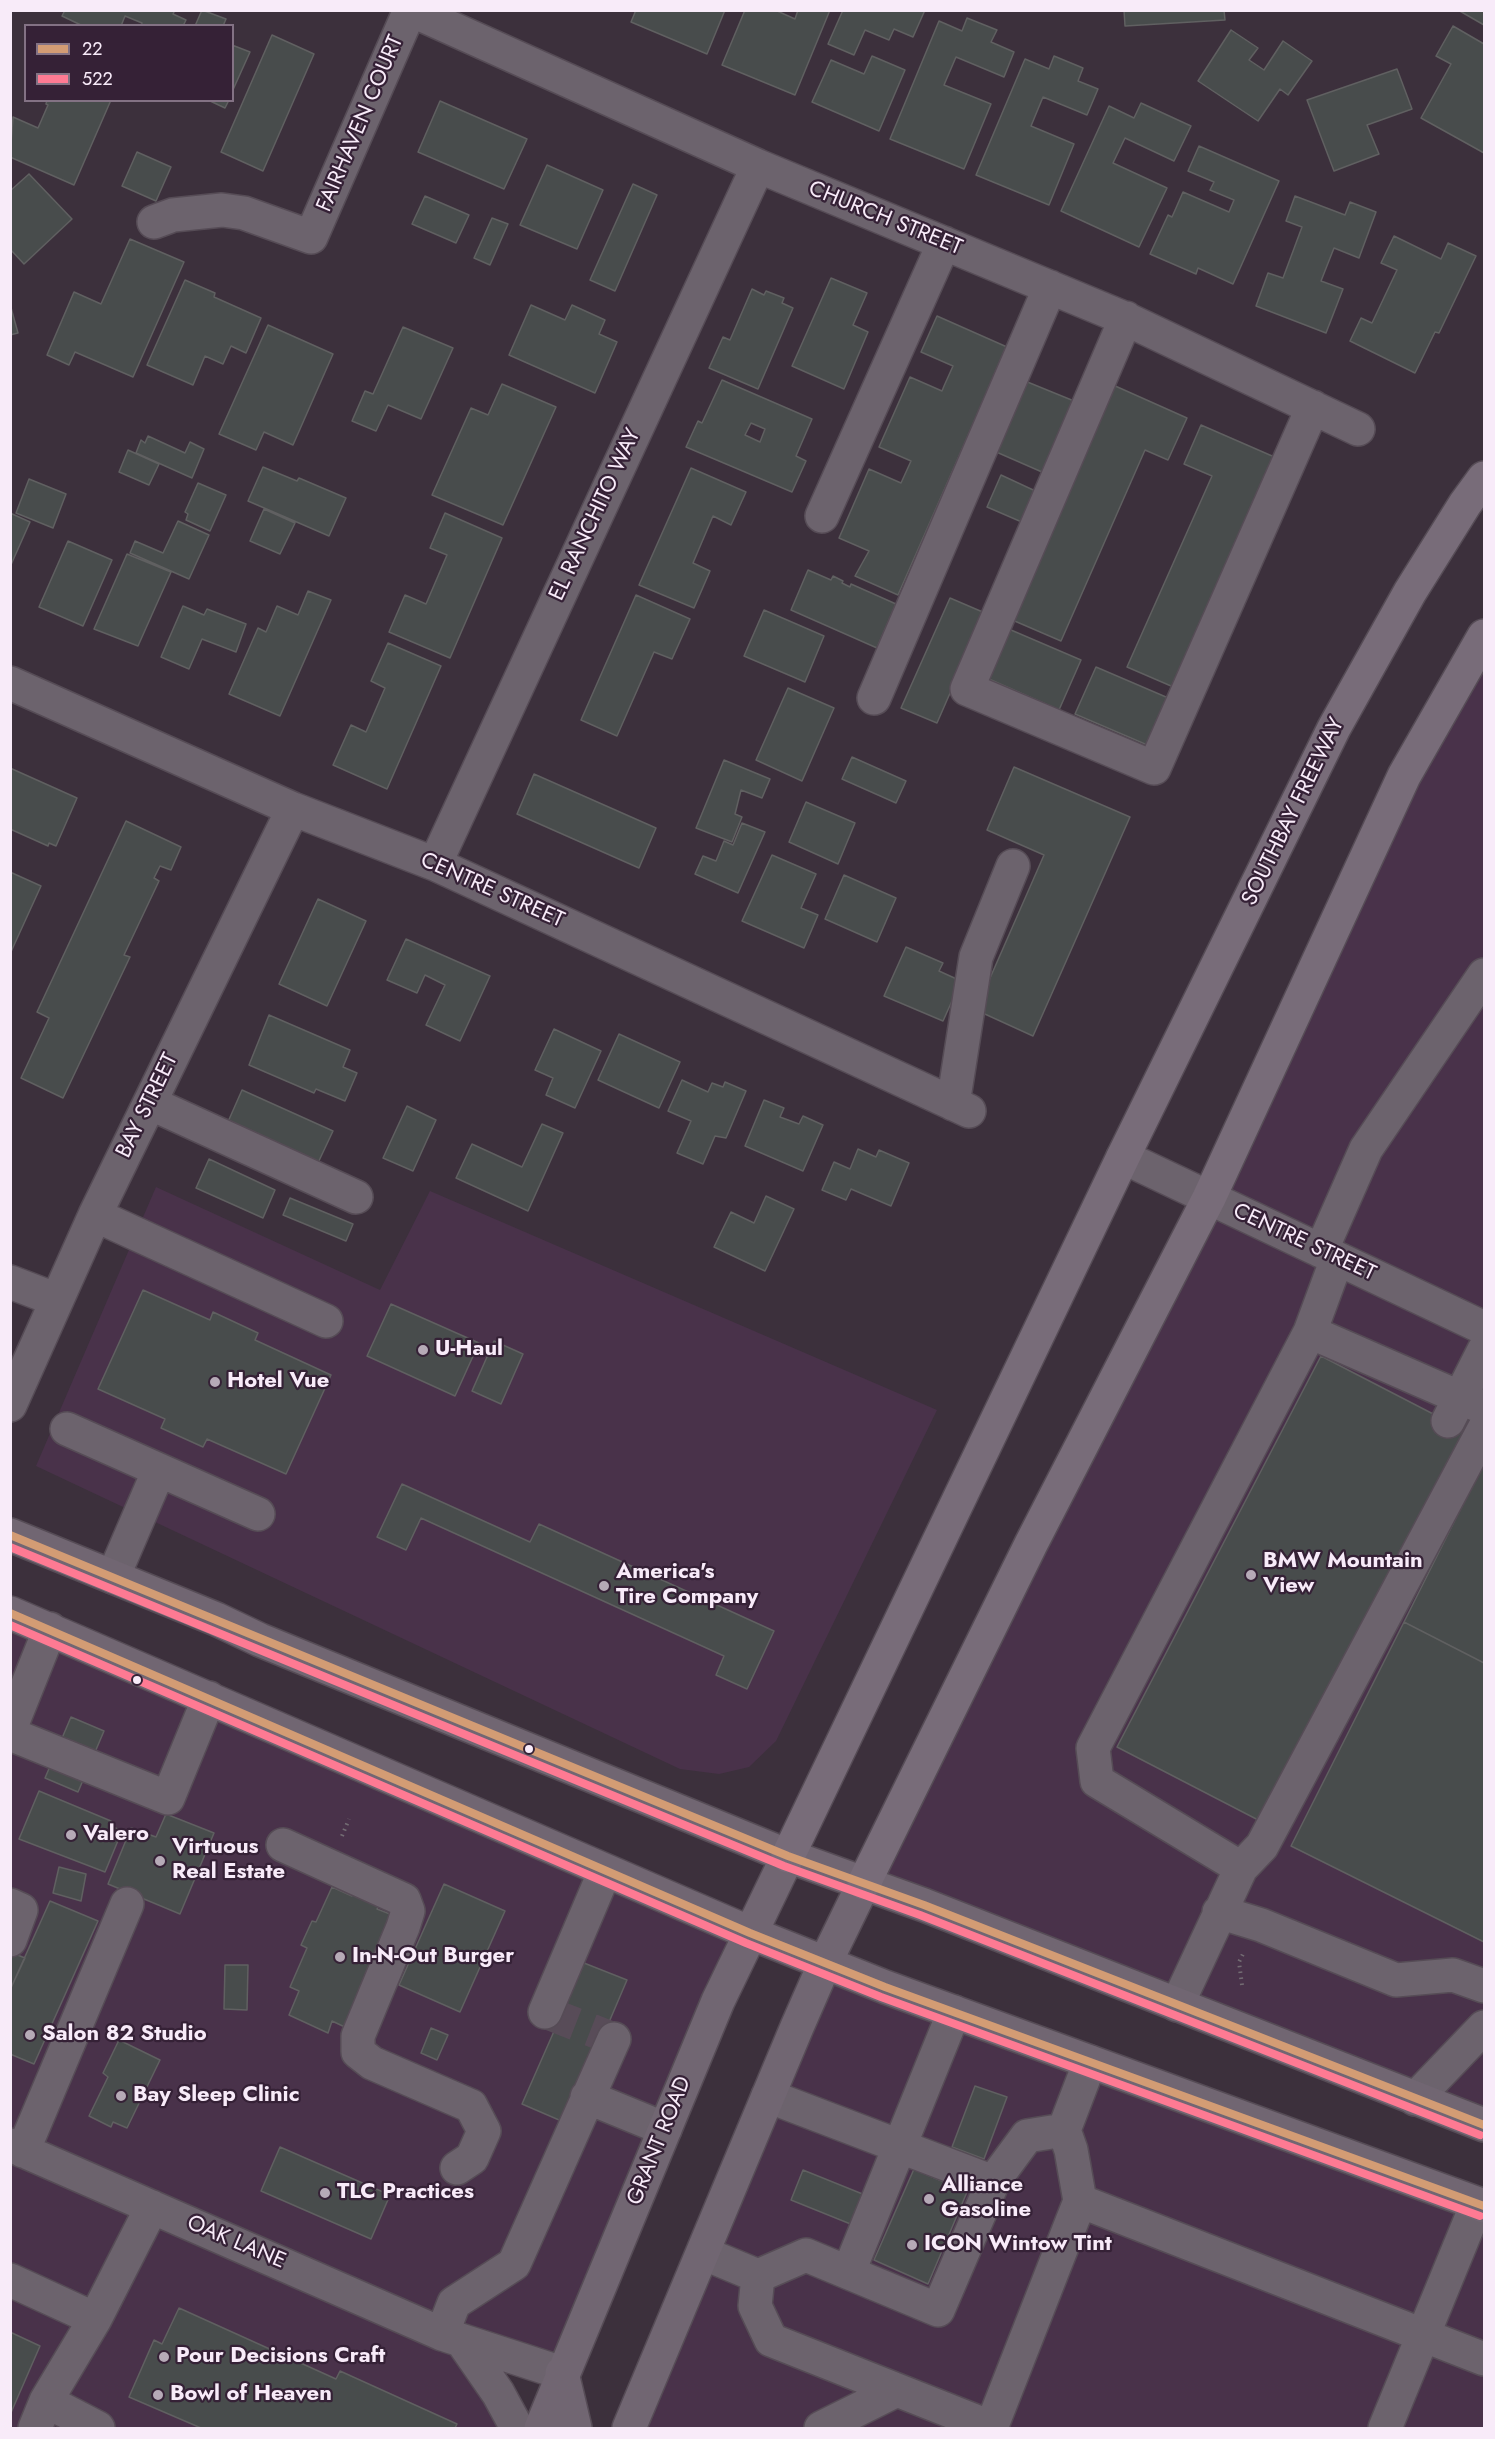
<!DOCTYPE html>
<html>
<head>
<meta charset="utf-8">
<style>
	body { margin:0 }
	#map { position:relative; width:1495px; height:2439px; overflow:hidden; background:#3c303c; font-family:Jost,sans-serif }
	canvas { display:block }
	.frame { position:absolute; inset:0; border:12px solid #f8ebf9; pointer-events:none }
	.legend { position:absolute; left:24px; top:24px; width:210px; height:78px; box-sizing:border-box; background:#352136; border:2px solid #837284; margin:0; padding:8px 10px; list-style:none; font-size:18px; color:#f8ebf9 }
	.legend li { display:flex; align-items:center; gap:12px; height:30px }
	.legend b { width:30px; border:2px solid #837284 }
</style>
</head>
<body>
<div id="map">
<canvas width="1495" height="2439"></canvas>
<div class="frame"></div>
<ul class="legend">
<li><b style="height:8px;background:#d39c74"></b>22</li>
<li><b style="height:8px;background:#fe7a93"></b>522</li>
</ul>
</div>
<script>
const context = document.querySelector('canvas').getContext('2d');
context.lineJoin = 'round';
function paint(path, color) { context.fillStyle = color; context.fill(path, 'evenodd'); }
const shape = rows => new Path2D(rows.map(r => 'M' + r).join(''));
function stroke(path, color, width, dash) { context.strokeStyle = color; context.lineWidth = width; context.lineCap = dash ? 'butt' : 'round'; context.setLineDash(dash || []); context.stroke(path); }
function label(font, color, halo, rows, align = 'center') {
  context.font = font + ' Jost,sans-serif'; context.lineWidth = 4.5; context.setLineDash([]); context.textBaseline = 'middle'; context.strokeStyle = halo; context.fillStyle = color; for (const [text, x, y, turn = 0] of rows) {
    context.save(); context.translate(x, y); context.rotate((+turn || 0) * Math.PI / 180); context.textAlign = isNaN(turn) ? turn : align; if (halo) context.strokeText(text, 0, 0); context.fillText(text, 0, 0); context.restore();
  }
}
paint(shape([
	[1484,636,1484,2124,864,1883],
	[156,1187,380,1290,430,1191,937,1410,776,1741,749,1767,719,1774,680,1769,36,1466],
	[10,1613,750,1933,562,2373,463,2342,517,2428,11,2428],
	[825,1963,1484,2206,1484,2428,629,2428]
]), '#49324a');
const building = shape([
	[65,10,175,10,173,14,186,20,183,26,141,26,142,23,125,16,121,26,83,26,62,16,65,10],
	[202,10,226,19,223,26,195,26,202,10],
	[636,10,725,10,707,54,631,22,636,10],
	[745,10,775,10,795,19,798,10,830,10,795,95,722,65,745,10],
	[843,10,925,10,913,37,894,29,889,40,865,30,854,55,828,44,843,10],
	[1124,10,1224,10,1225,20,1125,26,1124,10],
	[1458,10,1484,10,1484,25,1458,10],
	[967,18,997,30,991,42,1014,52,1004,77,956,57,944,85,991,104,964,169,890,139,939,21,962,31,967,18],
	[1453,26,1484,44,1484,153,1421,118,1451,64,1436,56,1453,26],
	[1231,30,1258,48,1249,60,1264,70,1283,41,1312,61,1288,95,1280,89,1258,121,1198,81,1231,30],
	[272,35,314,54,263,171,221,152,272,35],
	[232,45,250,52,232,92,232,45],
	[872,56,905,70,879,131,812,102,831,60,864,74,872,56],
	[1054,56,1083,68,1078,81,1098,89,1087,115,1043,97,1031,126,1074,144,1049,205,976,175,1025,59,1049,69,1054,56],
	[1397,69,1412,109,1367,125,1379,154,1334,171,1307,100,1397,69],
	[47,100,111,100,74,185,10,157,13,117,38,128,48,105,46,104,47,100],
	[208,100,229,100,225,108,208,100],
	[440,101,527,139,504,189,418,152,440,101],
	[1141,103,1191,126,1174,161,1125,138,1113,163,1167,188,1139,247,1061,211,1109,106,1134,118,1141,103],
	[1199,146,1279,181,1233,284,1198,268,1196,274,1150,254,1168,215,1172,217,1183,192,1229,212,1234,200,1210,190,1214,182,1188,171,1199,146],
	[137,152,171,167,156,201,122,186,137,152],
	[547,165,603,190,577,249,520,225,547,165],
	[29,174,72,219,24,264,10,249,10,191,29,174],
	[633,184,657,195,615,291,590,280,633,184],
	[425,196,469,215,456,243,412,224,425,196],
	[1295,196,1345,215,1350,202,1376,212,1359,258,1334,248,1321,281,1343,289,1326,333,1256,306,1268,273,1283,278,1302,227,1286,221,1295,196],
	[492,218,508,224,490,265,474,258,492,218],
	[1394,236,1441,259,1448,243,1476,256,1439,333,1435,332,1415,373,1350,341,1361,318,1372,323,1397,270,1381,263,1394,236],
	[130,239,184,262,133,377,75,352,69,365,47,355,74,292,101,304,130,239],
	[831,278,867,293,853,325,868,332,844,389,792,366,831,278],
	[185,280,215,293,214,297,261,318,246,353,231,346,223,364,205,356,193,385,147,365,185,280],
	[752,289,764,295,766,291,784,298,782,303,793,308,758,389,709,368,723,337,730,340,752,289],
	[10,304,18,333,10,335,10,304],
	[531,305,565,320,572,305,605,320,599,334,617,342,595,393,509,355,531,305],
	[937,316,1007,347,898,595,855,576,869,551,839,538,869,469,901,483,911,461,879,447,910,377,942,391,944,386,953,366,921,352,937,316],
	[268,325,333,354,293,445,264,432,256,450,219,434,268,325],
	[403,327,453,348,421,419,388,405,376,431,352,421,365,391,373,394,403,327],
	[722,380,812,419,796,456,806,461,792,492,686,447,698,421,702,423,722,380],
	[751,423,765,429,760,442,745,435,751,423],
	[1025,381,1074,401,1042,472,994,451,1025,381],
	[502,384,556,407,503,525,432,495,471,408,488,415,502,384],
	[1113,385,1187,418,1168,460,1145,450,1061,641,1010,619,1113,385],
	[1201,425,1279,459,1178,689,1127,667,1212,476,1184,464,1201,425],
	[148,436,185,453,190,442,204,449,192,478,136,453,141,440,145,443,148,436],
	[128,450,159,464,149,485,119,472,128,450],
	[263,467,297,481,299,478,346,498,329,536,248,501,263,467],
	[691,468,746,492,731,525,713,516,693,563,710,571,694,608,639,585,691,468],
	[1001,475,1044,495,1031,526,987,507,1001,475],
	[29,479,66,494,53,528,16,513,29,479],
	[198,483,226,495,210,531,186,520,188,514,185,512,198,483],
	[264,509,295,523,280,554,250,541,264,509],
	[10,513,30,522,10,567,10,513],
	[445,513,502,538,450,658,389,632,405,595,426,604,447,555,430,548,445,513],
	[178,521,209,535,189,579,130,553,135,541,163,553,178,521],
	[68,541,112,560,83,626,39,607,68,541],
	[127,554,171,572,138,646,94,629,127,554],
	[808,570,831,580,833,576,843,581,842,583,850,587,851,584,896,604,877,648,791,610,808,570],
	[308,591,331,600,280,716,229,694,258,628,266,632,277,606,298,615,308,591],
	[636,595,690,619,672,659,654,652,617,736,581,720,636,595],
	[950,598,985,613,937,723,901,708,950,598],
	[183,606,204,615,207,609,246,624,236,652,202,639,189,669,161,657,183,606],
	[764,610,824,636,805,682,744,656,764,610],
	[1004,627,1081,660,1059,710,982,676,1004,627],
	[388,643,441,666,387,789,333,765,351,725,366,732,385,688,371,681,388,643],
	[1096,667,1173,700,1152,747,1075,714,1096,667],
	[788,688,834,708,802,781,756,760,788,688],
	[852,757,906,781,896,803,842,779,852,757],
	[724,760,770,779,762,798,741,790,735,814,742,817,732,842,696,828,724,760],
	[1014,767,1130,817,1033,1036,976,1010,1044,855,987,830,1014,767],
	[10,768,77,798,56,846,49,843,48,846,10,829,10,768],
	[534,774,656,828,639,868,517,814,534,774],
	[806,802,855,823,838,864,789,842,806,802],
	[126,821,181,847,171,870,160,866,154,878,159,881,124,955,130,957,63,1098,21,1078,49,1018,37,1012,126,821],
	[742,823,765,832,738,893,695,874,703,856,716,861,724,841,733,845,742,823],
	[772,855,816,874,801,908,818,915,804,948,742,921,772,855],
	[10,872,41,886,10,954,10,872],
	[844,875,896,898,877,942,825,919,844,875],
	[318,899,366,921,327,1006,279,984,318,899],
	[406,939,490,976,460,1041,426,1025,445,985,425,975,417,993,387,980,406,939],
	[906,947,943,963,939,971,961,981,943,1021,884,996,906,947],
	[269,1015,350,1050,343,1067,357,1073,345,1101,316,1089,314,1093,249,1065,269,1015],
	[554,1029,601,1051,575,1108,546,1095,553,1078,535,1070,554,1029],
	[619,1034,680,1062,659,1108,598,1080,619,1034],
	[682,1080,708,1092,712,1083,723,1087,725,1082,746,1091,726,1138,715,1136,703,1164,677,1153,691,1121,668,1111,682,1080],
	[242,1090,333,1131,317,1165,227,1124,242,1090],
	[764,1100,784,1108,780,1117,799,1124,803,1116,823,1125,803,1171,745,1146,764,1100],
	[407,1106,436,1120,413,1171,383,1158,407,1106],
	[542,1124,563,1133,528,1211,456,1178,472,1144,522,1167,542,1124],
	[858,1149,876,1157,879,1150,909,1163,891,1206,851,1189,846,1200,822,1190,834,1162,850,1169,858,1149],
	[209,1159,275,1190,263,1218,196,1188,209,1159],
	[766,1196,794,1209,765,1271,714,1247,731,1212,754,1223,766,1196],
	[290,1198,353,1224,346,1241,283,1215,290,1198],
	[143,1290,210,1320,213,1312,258,1333,255,1340,331,1375,286,1474,207,1439,203,1447,161,1428,165,1419,98,1389,143,1290],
	[391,1304,479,1343,455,1396,367,1356,391,1304],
	[494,1341,523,1354,501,1404,472,1391,494,1341],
	[1321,1356,1468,1432,1264,1823,1117,1747,1321,1356],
	[1484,1462,1484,1663,1404,1622,1484,1462],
	[402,1484,530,1542,539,1524,774,1631,747,1689,716,1675,724,1656,421,1518,406,1550,377,1537,402,1484],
	[1404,1622,1484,1663,1484,1942,1291,1846,1404,1622],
	[71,1717,104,1731,78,1792,45,1778,71,1717],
	[39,1791,111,1821,109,1825,122,1831,105,1872,19,1839,39,1791],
	[166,1814,214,1833,180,1914,108,1884,131,1828,156,1837,166,1814],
	[59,1867,86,1874,81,1901,53,1893,59,1867],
	[444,1884,505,1911,460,2012,399,1985,444,1884],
	[332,1887,352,1896,354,1892,380,1903,377,1909,390,1914,392,1924,361,1986,365,1988,347,2028,332,2021,328,2033,289,2015,299,1991,290,1987,307,1948,301,1945,312,1921,316,1922,332,1887],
	[50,1901,98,1921,34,2064,10,2054,10,1990,50,1901],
	[10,1952,25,1958,10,1990,10,1952],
	[584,1963,627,1980,566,2123,522,2104,584,1963],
	[225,1965,248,1965,247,2010,224,2009,225,1965],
	[431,2028,448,2035,437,2060,421,2053,431,2028],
	[119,2040,160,2060,127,2128,113,2122,111,2127,89,2116,108,2077,103,2073,119,2040],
	[975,2086,1007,2097,984,2159,952,2147,975,2086],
	[280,2147,390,2195,371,2239,261,2191,280,2147],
	[914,2169,967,2192,928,2284,874,2260,914,2169],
	[803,2170,865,2195,853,2225,791,2200,803,2170],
	[179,2308,336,2379,340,2371,457,2424,455,2428,201,2428,129,2397,154,2340,162,2344,179,2308],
	[10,2332,40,2346,10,2415,10,2332]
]);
paint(building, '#484c4c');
stroke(building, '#606061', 1.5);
stroke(shape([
	[545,2012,614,2039]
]), '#584c58', 33, [33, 16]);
const minor = shape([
	[411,10,758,166,1124,318,1358,429],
	[154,222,173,215,222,210,244,213,311,237,410,10],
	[1126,318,967,689,1154,768,1313,407],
	[822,516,944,243],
	[10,683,293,809,435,864,969,1111],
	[874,698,1050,287],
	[435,864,758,166],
	[150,1103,356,1197],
	[953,1104,976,957,1013,866],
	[1123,1157,1484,1328],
	[95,1215,326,1321],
	[1321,1251,1366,1149,1484,975],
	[10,1282,57,1300],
	[1310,1332,1484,1408],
	[10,1405,95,1215,293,809],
	[1448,1421,1484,1350],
	[67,1429,258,1514],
	[113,1577,159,1470],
	[10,1729,50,1629],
	[10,1734,168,1798,209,1698],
	[283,1845,404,1900,408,1911,403,1927,358,2036,358,2052,372,2063,471,2106,484,2131,472,2158,457,2168],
	[1241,1868,1097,1781,1093,1748,1310,1332,1337,1259],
	[10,1905,21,1910,10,1940],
	[1219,1912,1261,1925,1396,1980,1453,1975,1484,1986],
	[1177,2005,1241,1868,1262,1846,1484,1429],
	[545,2012,605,1871],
	[768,2096,993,2182],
	[587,2097,665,2129],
	[1415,2099,1484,2027],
	[1064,2130,1071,2150,1080,2201],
	[10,2145,442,2334,562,2373],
	[23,2151,127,1904],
	[703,2253,758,2276,806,2255,938,2310,993,2182,1027,2136,1064,2130,1090,2062],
	[849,2271,954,2012],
	[758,2276,755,2306,771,2340,897,2390],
	[10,2280,95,2319],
	[442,2334,454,2303,514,2264,614,2039],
	[462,2341,498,2393,517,2428],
	[46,2401,98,2428],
	[35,2428,46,2401,95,2319,152,2207],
	[821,2428,897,2390,993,2428],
	[991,2428,1080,2201,1484,2359],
	[1385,2428,1477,2204]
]);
const major = shape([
	[10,1535,216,1619,260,1640,788,1856,924,1905,1484,2125],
	[10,1613,750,1933,885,1987,1484,2206],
	[562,2373,575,2428],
	[541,2428,718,2001,788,1856],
	[629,2428,797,2027,825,1963,864,1883]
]);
const highway = shape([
	[788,1856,1123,1157,1334,728,1410,592,1465,504,1484,478],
	[864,1883,1031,1544,1209,1198,1404,776,1484,636]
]);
stroke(minor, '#564c56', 36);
stroke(major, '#564c56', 36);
stroke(highway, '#564c56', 36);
stroke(shape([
	[342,1836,349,1819],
	[1242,1985,1239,1962,1243,1954]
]), '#736c73', 4, [1.5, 4.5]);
stroke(minor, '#6c636d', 33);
stroke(major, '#716672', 33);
stroke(highway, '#786c79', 33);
stroke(shape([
	[10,1535,788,1856,924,1905,1484,2125],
	[10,1613,750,1933,885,1987,1484,2206]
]), '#d39c74', 8);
stroke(shape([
	[10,1547,784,1866,920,1915,1480,2135],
	[10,1625,746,1943,881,1997,1480,2216]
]), '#fe7a93', 8);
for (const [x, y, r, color] of [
	[423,1350,6,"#b6aab7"],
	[215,1382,6,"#b6aab7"],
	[1251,1575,6,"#b6aab7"],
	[604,1586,6,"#b6aab7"],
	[137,1680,5,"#f8ebf9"],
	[529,1749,5,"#f8ebf9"],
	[71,1835,6,"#b6aab7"],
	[160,1861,6,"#b6aab7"],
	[340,1957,6,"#b6aab7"],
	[30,2035,6,"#b6aab7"],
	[121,2096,6,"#b6aab7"],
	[325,2193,6,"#b6aab7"],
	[929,2199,6,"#b6aab7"],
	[912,2245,6,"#b6aab7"],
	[164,2357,6,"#b6aab7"],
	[158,2395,6,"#b6aab7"]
]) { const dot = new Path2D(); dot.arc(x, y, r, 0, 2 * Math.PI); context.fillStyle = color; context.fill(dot); stroke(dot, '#352136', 2); }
label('22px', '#f8ebf9', '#352136', [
	["FAIRHAVEN COURT",361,124,-67],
	["CHURCH STREET",885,219,22],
	["EL RANCHITO WAY",596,515,-65],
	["SOUTHBAY FREEWAY",1294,812,-64],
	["CENTRE STREET",492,891,24],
	["BAY STREET",148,1106,-64],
	["CENTRE STREET",1304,1243,25],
	["GRANT ROAD",660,2141,-68],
	["OAK LANE",236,2243,23]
]);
label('bold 22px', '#f8ebf9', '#352136', [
	["U-Haul",435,1350],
	["Hotel Vue",227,1382],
	["BMW Mountain",1263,1562],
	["View",1263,1587],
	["America's",616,1573],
	["Tire Company",616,1598],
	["Valero",83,1835],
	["Virtuous",172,1848],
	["Real Estate",172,1873],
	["In-N-Out Burger",352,1957],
	["Salon 82 Studio",42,2035],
	["Bay Sleep Clinic",133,2096],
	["Alliance",941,2186],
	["Gasoline",941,2211],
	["TLC Practices",337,2193],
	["ICON Wintow Tint",924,2245],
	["Pour Decisions Craft",176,2357],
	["Bowl of Heaven",170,2395]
], 'left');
</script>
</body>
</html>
